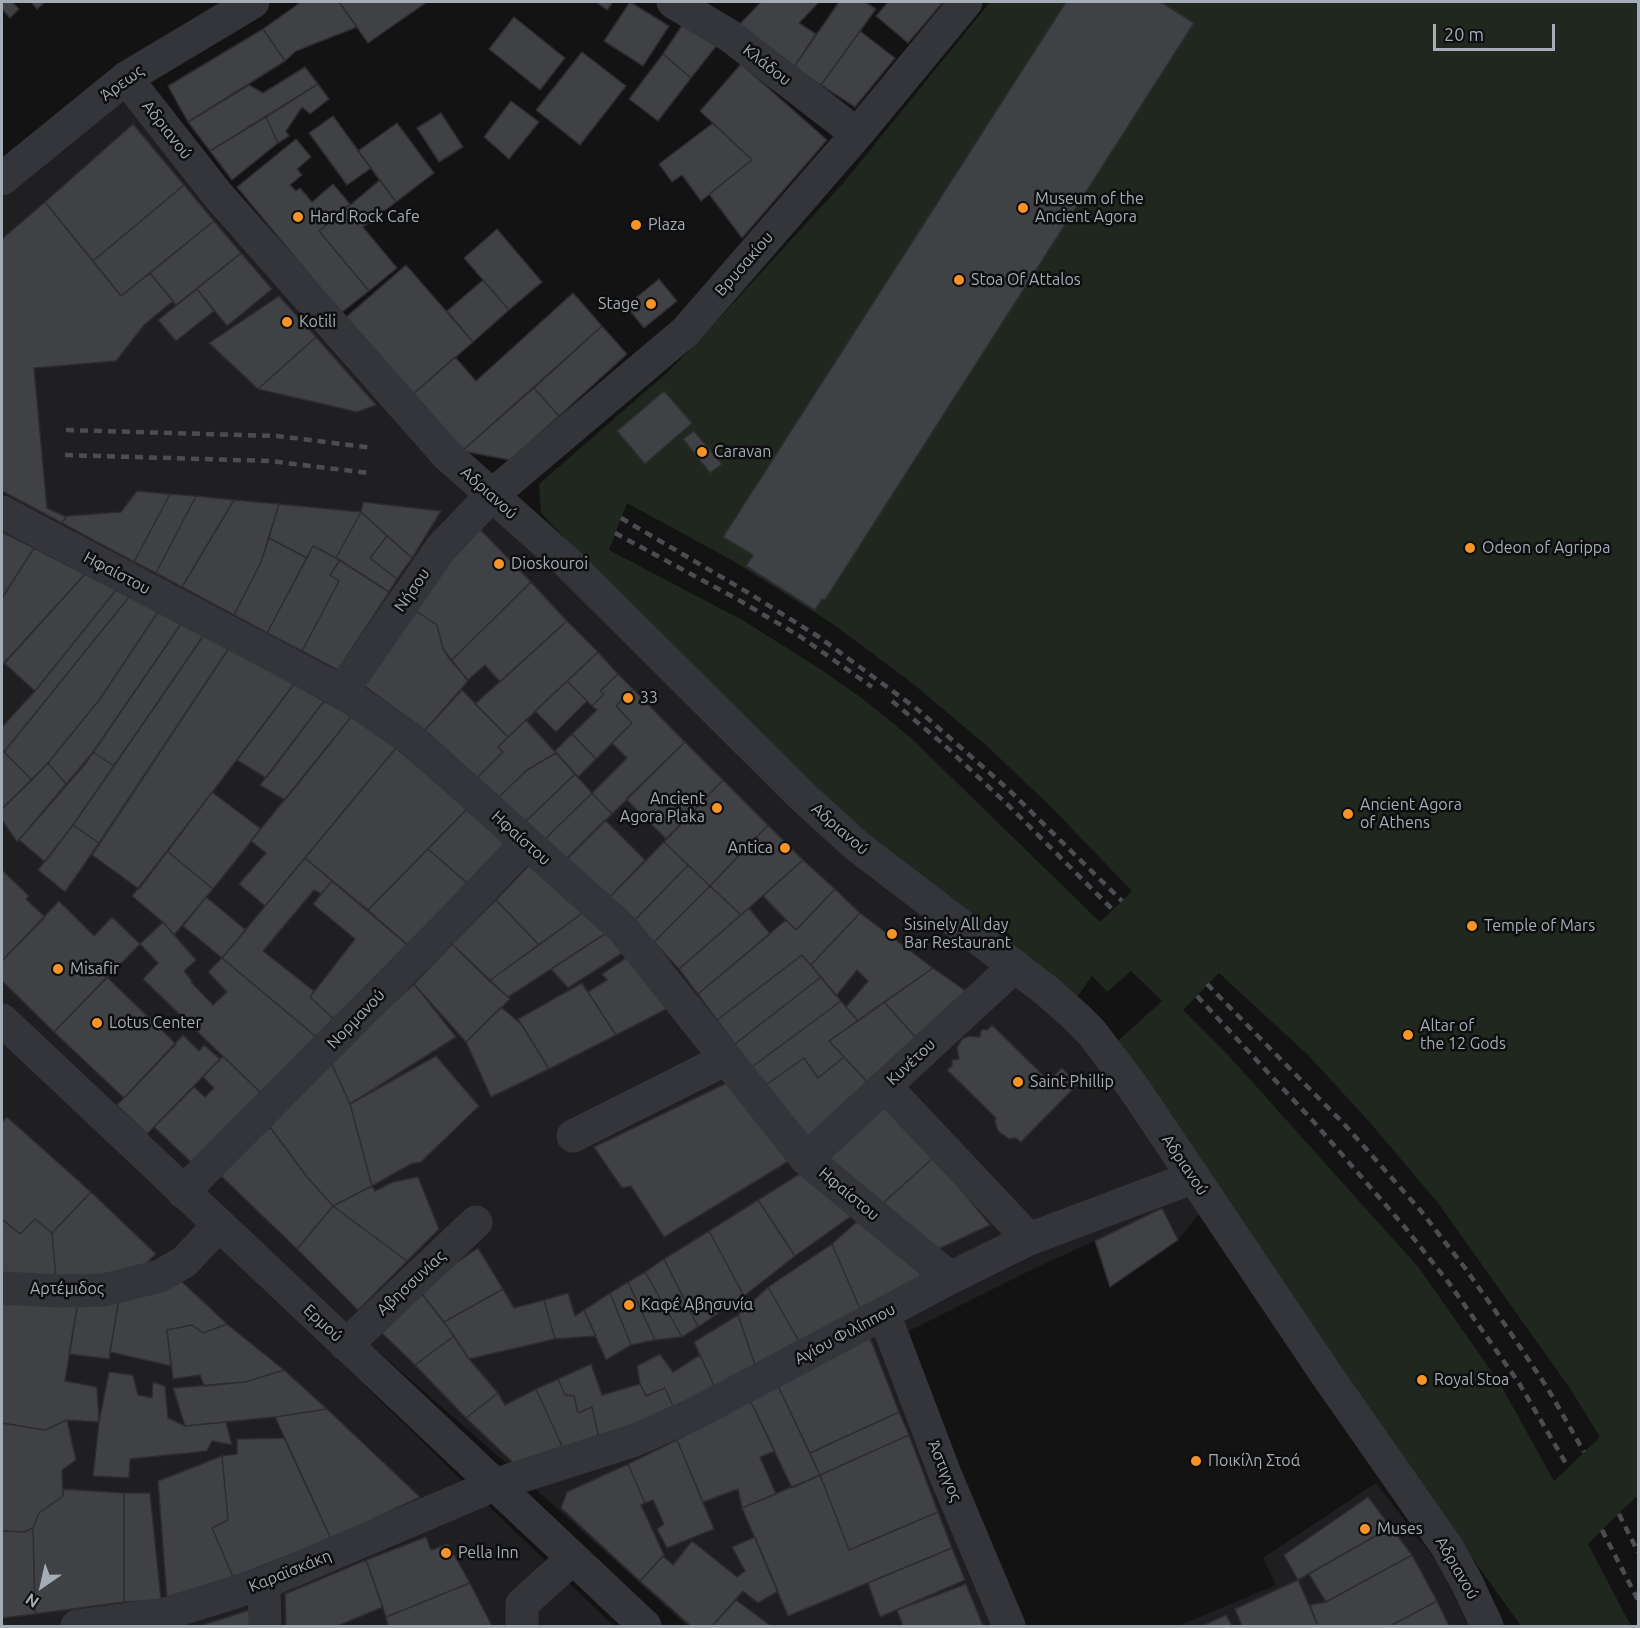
<!DOCTYPE html>
<html>
<head>
<meta charset="utf-8">
<style>
	body { margin:0 }
	#map { position:relative; width:1640px; height:1628px; overflow:hidden; background:#131314; font-family:Ubuntu,sans-serif }
	canvas { display:block }
	.frame { position:absolute; inset:0; border:3px solid #a4acb5; pointer-events:none }
	.north { position:absolute; left:12px; top:1556px; width:60px; height:60px; -webkit-text-stroke:4px #0e0e0f; paint-order:stroke; rotate:214deg; font-size:16px; font-weight:700; line-height:24px; text-align:center; color:#a4acb5 }
	.north::after { content:''; display:block; margin:auto; width:21px; height:27px; background:#a4acb5; clip-path:polygon(50% 0,100% 100%,50% 72%,0 100%) }
	.scale { position:absolute; left:1433px; top:24px; width:122px; height:27px; box-sizing:border-box; border:3px solid #a4acb5; border-top:0; padding-left:8px; font-size:18px; line-height:21px; white-space:nowrap; color:#a4acb5; -webkit-text-stroke:4px #0e0e0f; paint-order:stroke }
</style>
</head>
<body>
<div id="map">
<canvas width="1640" height="1628"></canvas>
<div class="frame"></div>
<div class="north">N</div>
<div class="scale">20 m</div>
</div>
<script>
const context = document.querySelector('canvas').getContext('2d');
context.lineJoin = 'round';
function paint(path, color) { context.fillStyle = color; context.fill(path, 'evenodd'); }
const shape = rows => new Path2D(rows.map(r => 'M' + r).join(''));
function stroke(path, color, width, dash) { context.strokeStyle = color; context.lineWidth = width; context.lineCap = dash ? 'butt' : 'round'; context.setLineDash(dash || []); context.stroke(path); }
function label(font, color, halo, rows, align = 'center') {
  context.font = font + ' Ubuntu,sans-serif'; context.lineWidth = 5; context.setLineDash([]); context.textBaseline = 'middle'; context.strokeStyle = halo; context.fillStyle = color; for (const [text, x, y, turn = 0] of rows) {
    context.save(); context.translate(x, y); context.rotate((+turn || 0) * Math.PI / 180); context.textAlign = isNaN(turn) ? turn : align; if (halo) context.strokeText(text, 0, 0); context.fillText(text, 0, 0); context.restore();
  }
}
paint(shape([
	[147,78,230,184,459,444,1069,1011,1210,1201,1178,1240,1110,1287,1095,1241,1031,1270,909,1331,1002,1626,687,1626,530,1484,186,1184,2,1013,2,193],
	[2,1031,484,1502,614,1626,2,1626],
	[1376,1483,1442,1569,1468,1626,1178,1626,1276,1585,1263,1558]
]), '#1f1f21');
paint(shape([
	[990,2,1638,2,1638,1499,1636,1497,1588,1544,1631,1626,1521,1626,1108,1050,1162,1001,1131,971,1107,992,1092,976,1073,1003,966,921,752,735,541,513,539,484,669,371,715,323,845,181],
	[627,503,735,562,833,624,912,683,986,745,1050,806,1132,891,1100,922,911,738,863,699,820,669,744,621,609,550],
	[1219,973,1309,1056,1372,1125,1438,1203,1569,1387,1600,1437,1554,1481,1499,1382,1419,1268,1229,1056,1183,1010]
]), '#1f271f');
const building = shape([
	[2,2,12,2,19,9,10,18,2,9,2,2],
	[31,2,43,2,44,3,37,9,31,2],
	[301,2,339,2,357,27,296,51,285,61,263,29,301,2],
	[339,2,427,2,368,43,339,2],
	[596,2,613,2,607,10,596,2],
	[630,2,669,26,643,66,604,41,630,2],
	[761,2,819,2,799,23,816,34,794,67,736,28,761,2],
	[839,2,865,2,876,9,821,85,794,67,839,2],
	[888,2,943,2,908,43,876,16,888,2],
	[1066,2,1161,2,1194,23,825,600,822,599,815,610,746,566,753,555,723,537,1066,2],
	[514,17,565,58,540,90,489,49,514,17],
	[683,24,717,45,691,78,663,54,683,24],
	[263,29,285,61,188,122,168,86,263,29],
	[860,31,895,58,855,107,821,85,860,31],
	[582,52,626,86,580,145,536,110,582,52],
	[663,54,691,78,658,121,629,99,663,54],
	[741,64,827,140,742,238,709,194,752,160,700,111,741,64],
	[305,67,318,84,210,151,188,122,249,85,263,93,305,67],
	[318,84,329,99,310,114,302,107,286,131,289,136,278,143,266,117,318,84],
	[511,101,539,122,509,159,484,137,511,101],
	[441,113,463,147,439,162,417,128,441,113],
	[333,116,371,168,347,185,309,133,333,116],
	[266,117,278,143,232,180,210,151,266,117],
	[397,123,434,173,396,202,358,151,397,123],
	[713,123,752,160,701,201,682,175,672,182,659,164,713,123],
	[133,124,184,185,93,261,45,202,133,124],
	[296,139,311,157,297,169,302,175,290,185,296,191,300,188,312,202,333,184,350,204,319,231,369,291,341,313,237,187,296,139],
	[380,180,396,202,363,227,397,268,369,291,319,231,380,180],
	[184,185,214,221,121,296,93,261,184,185],
	[45,202,121,296,150,273,173,301,144,325,116,361,34,368,47,508,66,517,62,523,2,491,2,239,45,202],
	[214,221,241,253,176,305,150,273,214,221],
	[497,229,542,282,509,310,464,258,497,229],
	[241,253,272,289,227,326,197,289,241,253],
	[406,265,473,342,412,395,345,318,406,265],
	[659,279,677,301,644,328,626,306,659,279],
	[483,280,509,310,473,342,447,311,483,280],
	[197,289,214,311,176,341,158,320,197,289],
	[573,293,602,326,462,451,412,395,455,357,476,381,573,293],
	[279,296,316,337,258,389,209,343,279,296],
	[602,326,627,354,559,416,534,388,602,326],
	[316,337,376,405,357,412,258,389,316,337],
	[534,388,559,416,510,460,462,451,534,388],
	[664,391,692,423,645,464,617,431,664,391],
	[694,431,722,464,710,473,683,439,694,431],
	[137,491,170,494,134,562,62,523,67,516,121,512,137,491],
	[170,494,196,496,156,573,134,562,170,494],
	[196,496,234,500,182,587,156,573,196,496],
	[234,500,279,504,261,562,234,615,182,587,234,500],
	[363,502,441,511,412,558,361,512,363,502],
	[279,504,361,512,336,558,313,546,307,558,269,538,279,504],
	[361,512,387,536,370,558,397,579,389,592,336,558,361,512],
	[472,521,531,582,451,661,443,649,437,625,413,609,472,521],
	[2,532,34,548,2,598,2,532],
	[387,536,412,558,397,579,370,558,387,536],
	[269,538,307,558,267,633,234,615,261,562,269,538],
	[313,546,340,560,330,575,339,581,302,651,267,633,313,546],
	[34,548,85,574,2,666,2,598,34,548],
	[340,560,389,592,338,670,302,651,339,581,330,575,340,560],
	[85,574,116,590,35,691,4,663,85,574],
	[531,582,567,621,500,682,485,665,468,680,451,661,531,582],
	[116,590,129,597,4,752,2,750,2,727,35,691,116,590],
	[129,597,158,612,100,699,48,763,32,780,4,752,129,597],
	[413,609,437,625,443,649,468,681,425,730,363,685,413,609],
	[158,612,181,624,86,763,67,785,48,763,100,699,158,612],
	[567,621,598,652,508,737,475,704,567,621],
	[181,624,204,635,114,766,93,752,181,624],
	[204,635,229,648,99,843,73,825,204,635],
	[229,648,294,684,139,889,92,855,229,648],
	[598,652,618,674,600,691,604,694,592,706,567,681,598,652],
	[618,674,633,689,616,706,632,723,596,759,572,734,597,710,592,706,604,694,600,691,618,674],
	[567,681,587,701,556,732,535,711,567,681],
	[294,684,324,701,266,778,237,760,294,684],
	[633,689,685,742,612,814,592,793,627,758,612,743,632,723,616,706,633,689],
	[462,690,508,737,498,747,503,752,477,778,425,730,462,690],
	[324,701,352,716,285,800,260,785,324,701],
	[352,716,396,748,265,906,239,884,266,853,251,841,352,716],
	[526,720,556,753,527,770,498,798,477,778,503,752,498,747,526,720],
	[572,734,596,759,578,777,555,751,572,734],
	[685,742,723,780,666,839,626,799,685,742],
	[396,748,467,809,368,910,305,858,396,748],
	[2,750,32,780,2,809,2,750],
	[93,752,114,766,73,825,45,862,19,840,93,752],
	[556,753,575,774,524,823,498,798,527,770,556,753],
	[48,763,67,785,17,842,2,820,2,809,48,763],
	[575,774,592,793,543,841,524,823,575,774],
	[723,780,768,825,710,886,664,842,723,780],
	[212,792,261,829,213,889,167,851,212,792],
	[592,793,612,814,564,862,543,841,592,793],
	[467,809,514,850,474,889,428,849,467,809],
	[605,820,645,860,609,898,567,858,605,820],
	[73,825,99,843,65,892,38,870,73,825],
	[768,825,803,860,741,915,710,886,768,825],
	[664,842,688,865,634,921,609,898,664,842],
	[428,849,474,889,412,949,368,910,428,849],
	[167,851,213,889,174,935,163,922,132,896,167,851],
	[538,856,592,906,539,945,496,900,538,856],
	[305,858,332,881,321,894,314,890,263,951,314,991,310,997,338,1023,320,1040,222,958,305,858],
	[803,860,835,889,796,930,763,896,803,860],
	[688,865,710,886,654,942,634,921,688,865],
	[2,870,29,896,26,899,45,917,2,961,2,870],
	[332,881,412,949,338,1023,310,997,355,939,313,904,332,881],
	[710,886,741,915,679,969,654,942,710,886],
	[835,889,860,913,811,965,802,955,717,1020,698,994,786,920,796,930,835,889],
	[206,897,246,930,222,958,183,926,206,897],
	[496,900,539,945,489,981,452,944,496,900],
	[59,901,94,936,112,917,140,944,54,1032,2,981,2,961,59,901],
	[592,906,614,928,508,997,489,981,592,906],
	[749,908,770,934,698,994,679,969,749,908],
	[860,913,933,968,858,1021,846,1007,868,981,857,970,836,996,811,965,860,913],
	[163,922,196,960,184,971,192,981,191,982,213,1005,227,992,208,972,222,958,320,1040,264,1096,143,979,158,963,140,944,163,922],
	[614,928,630,948,568,988,551,969,614,928],
	[452,944,510,999,466,1042,414,984,452,944],
	[635,952,676,1004,616,1035,588,992,607,980,602,974,635,952],
	[802,955,821,977,735,1044,717,1020,802,955],
	[933,968,970,994,919,1041,884,1002,933,968],
	[107,977,176,1044,124,1098,54,1032,107,977],
	[821,977,841,1001,752,1067,735,1044,821,977],
	[582,983,616,1035,549,1069,518,1019,582,983],
	[414,984,456,1037,350,1104,330,1060,414,984],
	[841,1001,858,1021,829,1041,844,1057,818,1078,804,1058,766,1085,752,1067,841,1001],
	[884,1002,919,1041,870,1085,829,1041,884,1002],
	[501,1007,522,1025,549,1069,491,1097,466,1042,501,1007],
	[992,1025,1049,1081,1062,1068,1078,1084,1021,1142,1016,1138,1009,1139,998,1131,995,1122,996,1118,947,1070,952,1066,952,1060,959,1059,957,1048,962,1039,969,1036,980,1037,981,1031,983,1029,987,1030,992,1025],
	[183,1035,199,1051,204,1045,220,1059,147,1134,117,1105,183,1035],
	[223,1056,264,1096,194,1165,154,1127,194,1087,205,1097,214,1088,203,1077,223,1056],
	[436,1056,479,1106,421,1162,411,1164,372,1186,350,1104,436,1056],
	[844,1057,870,1085,808,1141,766,1085,804,1058,818,1078,844,1057],
	[330,1060,350,1104,372,1186,333,1206,307,1177,270,1127,330,1060],
	[733,1080,789,1161,664,1237,631,1186,622,1188,594,1147,733,1080],
	[887,1101,934,1157,881,1205,824,1157,887,1101],
	[7,1117,91,1192,52,1233,35,1219,20,1234,2,1219,2,1122,7,1117],
	[270,1127,307,1177,333,1206,297,1249,219,1174,270,1127],
	[934,1157,990,1225,934,1251,881,1205,934,1157],
	[809,1168,857,1212,795,1256,758,1200,809,1168],
	[418,1177,439,1229,407,1261,333,1206,372,1186,375,1191,393,1182,418,1177],
	[91,1192,156,1254,137,1272,56,1280,52,1233,91,1192],
	[758,1200,795,1256,744,1296,709,1231,758,1200],
	[333,1206,407,1261,358,1310,297,1249,333,1206],
	[1162,1208,1178,1240,1110,1287,1095,1241,1162,1208],
	[862,1217,916,1262,921,1279,861,1311,832,1244,862,1217],
	[2,1219,20,1234,35,1219,52,1233,56,1280,2,1278,2,1219],
	[709,1231,744,1296,698,1327,664,1259,709,1231],
	[832,1244,861,1311,800,1343,768,1287,832,1244],
	[478,1248,503,1289,444,1322,422,1294,456,1263,478,1248],
	[664,1259,698,1327,682,1337,645,1272,664,1259],
	[645,1272,682,1337,655,1340,628,1282,645,1272],
	[179,1279,227,1324,203,1333,192,1325,167,1330,171,1366,110,1352,120,1293,179,1279],
	[628,1282,655,1340,631,1345,610,1293,628,1282],
	[768,1287,800,1343,756,1368,738,1315,768,1287],
	[503,1289,514,1308,544,1300,555,1339,469,1359,444,1322,503,1289],
	[2,1292,79,1296,65,1381,97,1387,99,1422,67,1420,45,1430,2,1423,2,1292],
	[120,1293,109,1359,69,1354,79,1296,120,1293],
	[568,1293,575,1316,584,1310,596,1336,555,1339,544,1300,568,1293],
	[610,1293,631,1345,606,1360,584,1310,610,1293],
	[422,1294,454,1336,415,1365,382,1333,422,1294],
	[738,1315,756,1368,716,1390,694,1342,738,1315],
	[227,1324,284,1370,245,1382,204,1386,200,1375,173,1379,167,1330,192,1325,203,1333,227,1324],
	[868,1333,899,1412,810,1453,777,1384,868,1333],
	[454,1336,469,1359,498,1393,466,1418,415,1365,454,1336],
	[660,1354,673,1372,700,1355,716,1390,675,1411,665,1388,646,1396,640,1384,637,1366,660,1354],
	[591,1364,602,1395,640,1384,646,1396,665,1388,675,1411,600,1443,592,1407,578,1413,574,1396,565,1395,558,1379,591,1364],
	[284,1370,327,1409,275,1417,185,1426,173,1388,245,1382,284,1370],
	[109,1372,133,1375,138,1395,152,1398,153,1382,165,1386,168,1418,185,1426,226,1422,232,1445,212,1441,207,1451,130,1459,129,1478,93,1476,99,1422,109,1372],
	[558,1379,565,1395,574,1396,578,1413,592,1407,600,1443,566,1455,536,1389,558,1379],
	[777,1384,820,1475,792,1488,750,1400,777,1384],
	[536,1389,566,1455,522,1471,466,1418,498,1393,505,1405,536,1389],
	[750,1400,775,1451,760,1457,776,1494,742,1508,738,1489,703,1502,677,1440,750,1400],
	[327,1409,420,1497,331,1539,275,1417,327,1409],
	[899,1412,909,1435,820,1475,810,1453,899,1412],
	[67,1420,76,1460,62,1470,63,1496,39,1513,33,1528,24,1532,2,1531,2,1423,45,1430,67,1420],
	[909,1435,938,1512,849,1550,820,1475,909,1435],
	[284,1438,331,1539,233,1577,212,1528,228,1520,222,1456,237,1454,237,1439,284,1438],
	[677,1440,714,1529,667,1548,657,1529,664,1524,653,1500,645,1503,628,1464,677,1440],
	[222,1456,228,1520,212,1528,233,1577,167,1600,158,1481,222,1456],
	[628,1464,645,1503,641,1505,664,1555,640,1581,561,1508,567,1492,628,1464],
	[820,1475,849,1550,938,1512,952,1548,788,1616,742,1508,820,1475],
	[63,1489,124,1493,124,1602,35,1614,33,1528,39,1513,63,1496,63,1489],
	[124,1493,150,1493,161,1600,124,1602,124,1493],
	[1368,1497,1391,1527,1298,1580,1284,1555,1368,1497],
	[1391,1527,1412,1555,1326,1602,1309,1574,1391,1527],
	[33,1528,35,1614,2,1618,2,1531,24,1532,33,1528],
	[426,1537,431,1550,448,1544,470,1583,386,1617,366,1560,426,1537],
	[755,1537,778,1591,758,1603,743,1591,712,1626,691,1626,640,1581,663,1556,673,1565,692,1541,737,1577,745,1571,732,1547,755,1537],
	[952,1548,965,1580,880,1617,868,1583,952,1548],
	[1412,1555,1437,1601,1390,1626,1318,1626,1310,1605,1326,1602,1412,1555],
	[366,1560,383,1607,337,1626,286,1626,285,1594,366,1560],
	[1298,1580,1318,1626,1242,1626,1235,1609,1298,1580],
	[470,1583,492,1626,388,1626,386,1617,470,1583],
	[966,1584,983,1626,903,1626,897,1610,966,1584],
	[736,1600,771,1626,712,1626,736,1600],
	[1437,1601,1449,1626,1390,1626,1437,1601],
	[253,1609,254,1626,200,1626,253,1609],
	[1226,1615,1232,1626,1202,1626,1226,1615]
]);
paint(building, '#3f4145');
stroke(building, '#2d2d31', 1.5);
stroke(shape([
	[2,179,126,78,217,194,447,455,569,564,802,796,857,846,1047,991,1073,1014,1092,1033,1133,1087,1326,1374,1447,1547,1466,1581,1487,1626],
	[2,512,342,692,411,739,623,929,806,1159,950,1278],
	[342,692,441,548,491,496],
	[885,1086,1029,1239],
	[573,1136,726,1059],
	[806,1159,1015,966],
	[183,1192,455,918,526,843],
	[2,1288,58,1291,104,1290,160,1276,184,1262,219,1225],
	[884,1314,945,1474,1009,1626],
	[346,1345,476,1222],
	[494,1485,635,1440,696,1413,950,1278,1029,1239,1194,1177],
	[264,1583,265,1626]
]), '#34353a', 33);
stroke(shape([
	[673,2,730,36,857,134],
	[126,78,253,2],
	[491,496,686,331,857,134,966,2],
	[77,1626,165,1614,264,1583,494,1485],
	[522,1626,522,1604,572,1559]
]), '#34353a', 33);
stroke(shape([
	[2,1020,645,1626]
]), '#34353a', 33);
stroke(shape([
	[66,430,277,436,373,448],
	[65,455,270,461,368,473],
	[621,518,747,592,819,637,917,709,1009,790,1122,901],
	[615,533,737,599,801,637,872,687],
	[892,701,942,743,1009,806,1113,910],
	[1207,984,1344,1124,1421,1211,1465,1268,1508,1329,1548,1389,1584,1452],
	[1197,996,1313,1121,1403,1225,1449,1283,1519,1383,1568,1467],
	[1619,1514,1638,1552],
	[1602,1530,1638,1600]
]), '#4a4e53', 4.5, [8, 6]);
for (const [x, y, r, color] of [
	[1023,208,6,"#f89327"],
	[298,217,6,"#f89327"],
	[636,225,6,"#f89327"],
	[959,280,6,"#f89327"],
	[651,304,6,"#f89327"],
	[287,322,6,"#f89327"],
	[702,452,6,"#f89327"],
	[1470,548,6,"#f89327"],
	[499,564,6,"#f89327"],
	[628,698,6,"#f89327"],
	[717,808,6,"#f89327"],
	[1348,814,6,"#f89327"],
	[785,848,6,"#f89327"],
	[1472,926,6,"#f89327"],
	[892,934,6,"#f89327"],
	[58,969,6,"#f89327"],
	[97,1023,6,"#f89327"],
	[1408,1035,6,"#f89327"],
	[1018,1082,6,"#f89327"],
	[629,1305,6,"#f89327"],
	[1422,1380,6,"#f89327"],
	[1196,1461,6,"#f89327"],
	[1365,1529,6,"#f89327"],
	[446,1553,6,"#f89327"]
]) { const dot = new Path2D(); dot.arc(x, y, r, 0, 2 * Math.PI); context.fillStyle = color; context.fill(dot); stroke(dot, '#0e0e0f', 2); }
label('16px', '#a4acb5', '#0e0e0f', [
	["Κλάδου",767,65,38],
	["Άρεως",122,83,-36],
	["Αδριανού",167,130,52],
	["Βρυσακίου",744,264,-49],
	["Αδριανού",489,493,42],
	["Ηφαίστου",117,573,28],
	["Νήσου",412,590,-55],
	["Αδριανού",840,829,41],
	["Ηφαίστου",521,838,42],
	["Νορμανού",356,1019,-46],
	["Κυνέτου",911,1062,-43],
	["Αδριανού",1185,1165,56],
	["Ηφαίστου",849,1194,40],
	["Αβησσυνίας",411,1283,-43],
	["Αρτέμιδος",67,1289],
	["Ερμού",323,1323,43],
	["Αγίου Φιλίππου",845,1334,-28],
	["Άστιγγος",945,1471,68],
	["Αδριανού",1457,1568,60],
	["Καραϊσκάκη",290,1571,-22]
]);
label('16px', '#a4acb5', '#0e0e0f', [
	["Museum of the",1035,199],
	["Ancient Agora",1035,217],
	["Hard Rock Cafe",310,217],
	["Plaza",648,225],
	["Stoa Of Attalos",971,280],
	["Stage",639,304,"right"],
	["Kotili",299,322],
	["Caravan",714,452],
	["Odeon of Agrippa",1482,548],
	["Dioskouroi",511,564],
	["33",640,698],
	["Ancient",705,799,"right"],
	["Agora Plaka",705,817,"right"],
	["Ancient Agora",1360,805],
	["of Athens",1360,823],
	["Antica",773,848,"right"],
	["Sisinely All day",904,925],
	["Bar Restaurant",904,943],
	["Temple of Mars",1484,926],
	["Misafir",70,969],
	["Lotus Center",109,1023],
	["Altar of",1420,1026],
	["the 12 Gods",1420,1044],
	["Saint Phillip",1030,1082],
	["Καφέ Αβησυνία",641,1305],
	["Royal Stoa",1434,1380],
	["Ποικίλη Στοά",1208,1461],
	["Muses",1377,1529],
	["Pella Inn",458,1553]
], 'left');
</script>
</body>
</html>
